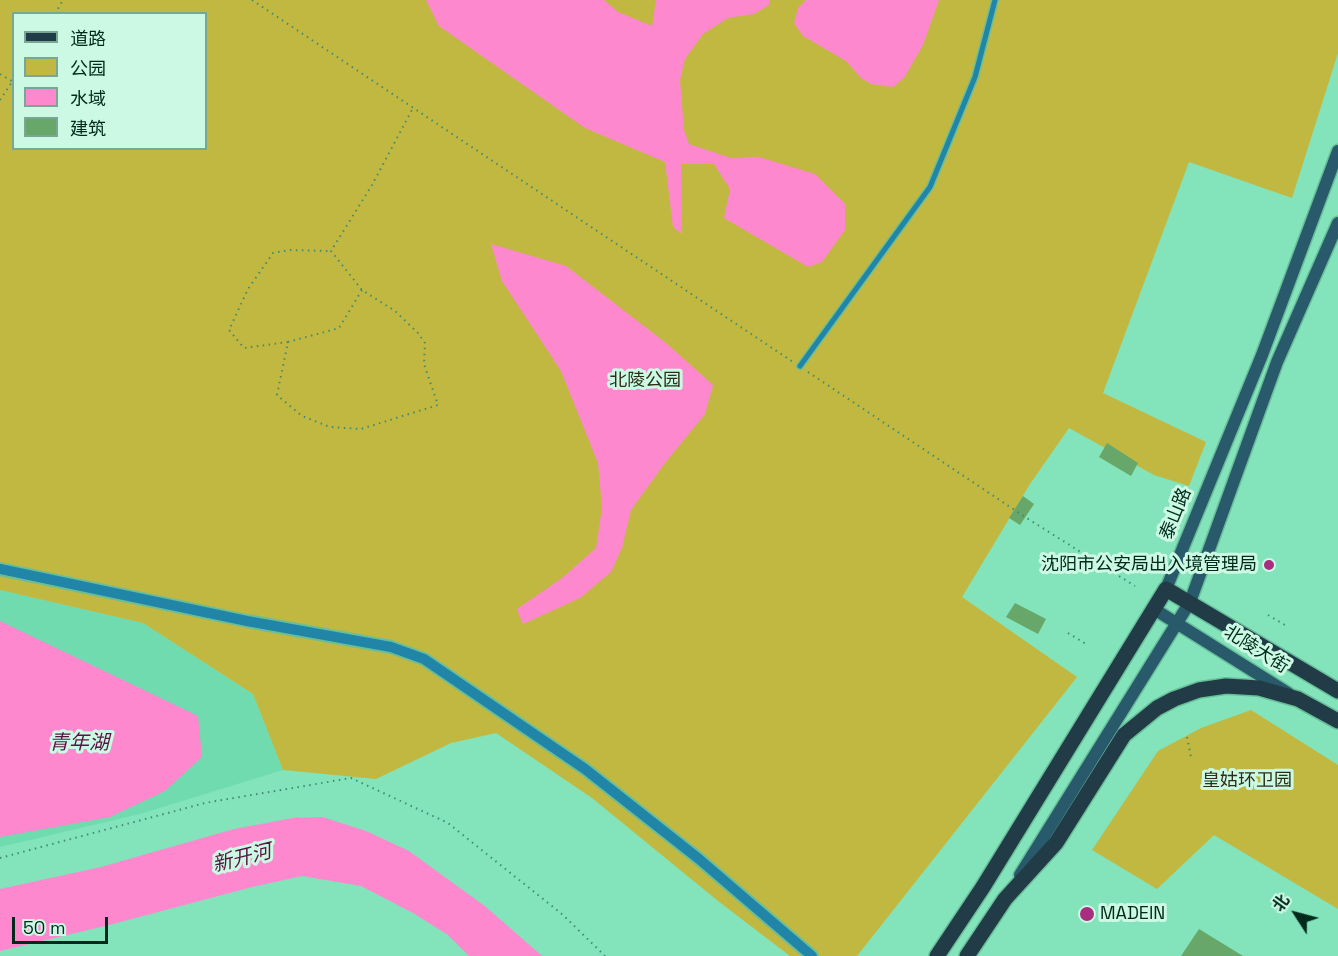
<!DOCTYPE html>
<html>
<head>
<meta charset="utf-8">
<style>
	body { margin:0 }
	#map { position:relative; width:1338px; height:956px; overflow:hidden; background:#83e3ba; font-family:"Space Grotesk","Noto Sans SC",sans-serif }
	canvas { display:block }
	.legend { position:absolute; left:12px; top:12px; width:195px; height:138px; box-sizing:border-box; background:#ccf9e4; border:2px solid #7aa694; margin:0; padding:8px 10px; list-style:none; font-size:18px; color:#002a1b }
	.legend li { display:flex; align-items:center; gap:12px; height:30px }
	.legend b { width:30px; border:2px solid #7aa694 }
	.north { position:absolute; left:1266px; top:884px; width:60px; height:60px; -webkit-text-stroke:4px #ccf9e4; paint-order:stroke; rotate:306deg; font-size:16px; font-weight:700; line-height:24px; text-align:center; color:#002a1b }
	.north::after { content:''; display:block; margin:auto; width:21px; height:27px; background:#002a1b; clip-path:polygon(50% 0,100% 100%,50% 72%,0 100%) }
	.scale { position:absolute; left:12px; top:917px; width:96px; height:27px; box-sizing:border-box; border:3px solid #002a1b; border-top:0; padding-left:8px; font-size:18px; line-height:21px; white-space:nowrap; color:#002a1b; -webkit-text-stroke:4px #ccf9e4; paint-order:stroke }
</style>
</head>
<body>
<div id="map">
<canvas width="1338" height="956"></canvas>
<ul class="legend">
<li><b style="height:8px;background:#213c46"></b>道路</li>
<li><b style="height:16px;background:#c1b841"></b>公园</li>
<li><b style="height:16px;background:#fd88ce"></b>水域</li>
<li><b style="height:16px;background:#68a76a"></b>建筑</li>
</ul>
<div class="north">北</div>
<div class="scale">50 m</div>
</div>
<script>
const context = document.querySelector('canvas').getContext('2d');
context.lineJoin = 'round';
function paint(path, color) { context.fillStyle = color; context.fill(path, 'evenodd'); }
const shape = rows => new Path2D(rows.map(r => 'M' + r).join(''));
function stroke(path, color, width, dash) { context.strokeStyle = color; context.lineWidth = width; context.lineCap = dash ? 'butt' : 'round'; context.setLineDash(dash || []); context.stroke(path); }
function label(font, color, halo, rows, align = 'center') {
  context.font = font + ' "Space Grotesk","Noto Sans SC",sans-serif'; context.lineWidth = 6; context.setLineDash([]); context.textBaseline = 'middle'; context.strokeStyle = halo; context.fillStyle = color; for (const [text, x, y, turn = 0] of rows) {
    context.save(); context.translate(x, y); context.rotate((+turn || 0) * Math.PI / 180); context.textAlign = isNaN(turn) ? turn : align; if (halo) context.strokeText(text, 0, 0); context.fillText(text, 0, 0); context.restore();
  }
}
paint(shape([
	[0,590,143,623,253,694,283,770,140,814,0,847]
]), '#6fdbaf');
paint(shape([
	[0,0,1338,0,1338,53,1292,198,1189,162,1103,393,1206,442,1189,486,1154,475,1069,428,1030,484,962,597,1077,677,857,956,790,956,718,901,592,798,496,733,451,743,376,779,283,770,253,694,143,623,0,590],
	[14,14,206,14,206,148,14,148],
	[1251,710,1338,765,1338,909,1214,835,1157,889,1092,850,1158,751,1201,728]
]), '#c1b841');
paint(shape([
	[426,0,604,0,618,12,652,26,656,0,769,0,769,5,754,14,728,18,703,34,685,59,680,80,684,130,689,144,731,158,759,157,815,174,845,204,845,230,822,262,808,267,724,218,730,189,714,164,681,164,682,234,673,227,665,162,585,128,439,26],
	[806,0,939,0,923,45,904,78,893,87,871,84,861,78,846,61,803,36,794,23,798,8],
	[491,244,566,266,666,343,713,385,705,414,665,463,631,510,622,548,611,572,580,598,523,624,517,609,562,578,596,548,602,508,598,463,561,371,502,281],
	[0,621,198,716,202,757,165,791,110,817,0,837],
	[322,817,366,831,409,851,486,907,542,956,469,956,448,935,413,913,361,886,302,876,252,887,109,925,0,951,0,889,101,867,234,829,293,818]
]), '#fd88ce');
paint(shape([
	[1107,443,1138,463,1131,476,1099,457],
	[1023,496,1034,504,1020,525,1009,518],
	[1015,603,1046,619,1038,634,1006,617],
	[1199,929,1243,956,1181,956]
]), '#68a76a');
const service = shape([
	[800,366,930,187,975,77,995,0]
]);
const minor = shape([
	[0,569,247,621,391,647,424,659,585,769,699,859,812,956]
]);
const secondary = shape([
	[1166,589,1262,355,1338,151],
	[1154,609,1288,693],
	[1020,875,1190,602,1277,362,1338,223]
]);
const primary = shape([
	[937,956,983,887,1166,589,1338,691],
	[967,956,1005,899,1056,843,1124,735,1157,708,1174,699,1199,690,1226,686,1259,688,1298,699,1338,721]
]);
stroke(service, '#69be9a', 8);
stroke(minor, '#69be9a', 14);
stroke(secondary, '#69be9a', 15);
stroke(primary, '#69be9a', 18);
stroke(shape([
	[252,0,793,362],
	[55,14,63,0],
	[0,74,12,81],
	[0,100,14,79],
	[362,290,339,328,288,342,277,395,302,416,330,427,361,429,438,405,424,364,425,343,418,333,395,311,362,290,331,251,372,185,413,108],
	[288,342,244,348,229,330,248,289,273,253,289,250,331,251],
	[808,372,1025,517,1135,586],
	[1268,615,1285,625],
	[1068,633,1086,644],
	[1187,737,1191,757],
	[0,858,205,803,351,778,448,823,563,915,605,956]
]), '#458b6e', 2, [1.5, 4.5]);
stroke(service, '#2085a6', 5);
stroke(minor, '#2085a6', 10);
stroke(secondary, '#285a6c', 12);
stroke(primary, '#213c46', 15);
for (const [x, y, r, color] of [
	[1269,565,6,"#aa2e80"],
	[1087,914,8,"#aa2e80"]
]) { const dot = new Path2D(); dot.arc(x, y, r, 0, 2 * Math.PI); context.fillStyle = color; context.fill(dot); stroke(dot, '#ccf9e4', 2); }
label('18px', '#2f2d16', '#ccf9e4', [
	["北陵公园",645,381],
	["皇姑环卫园",1247,781]
]);
label('18px', '#002a1b', '#ccf9e4', [
	["泰山路",1176,514,-68],
	["北陵大街",1256,650,32]
]);
label('18px', '#002a1b', '#ccf9e4', [
	["沈阳市公安局出入境管理局",1257,565],
	["MADEIN",1100,914,"left"]
], 'right');
label('italic 20px', '#5a1242', '#ccf9e4', [
	["青年湖",79,744],
	["新开河",242,859,-14]
]);
</script>
</body>
</html>
